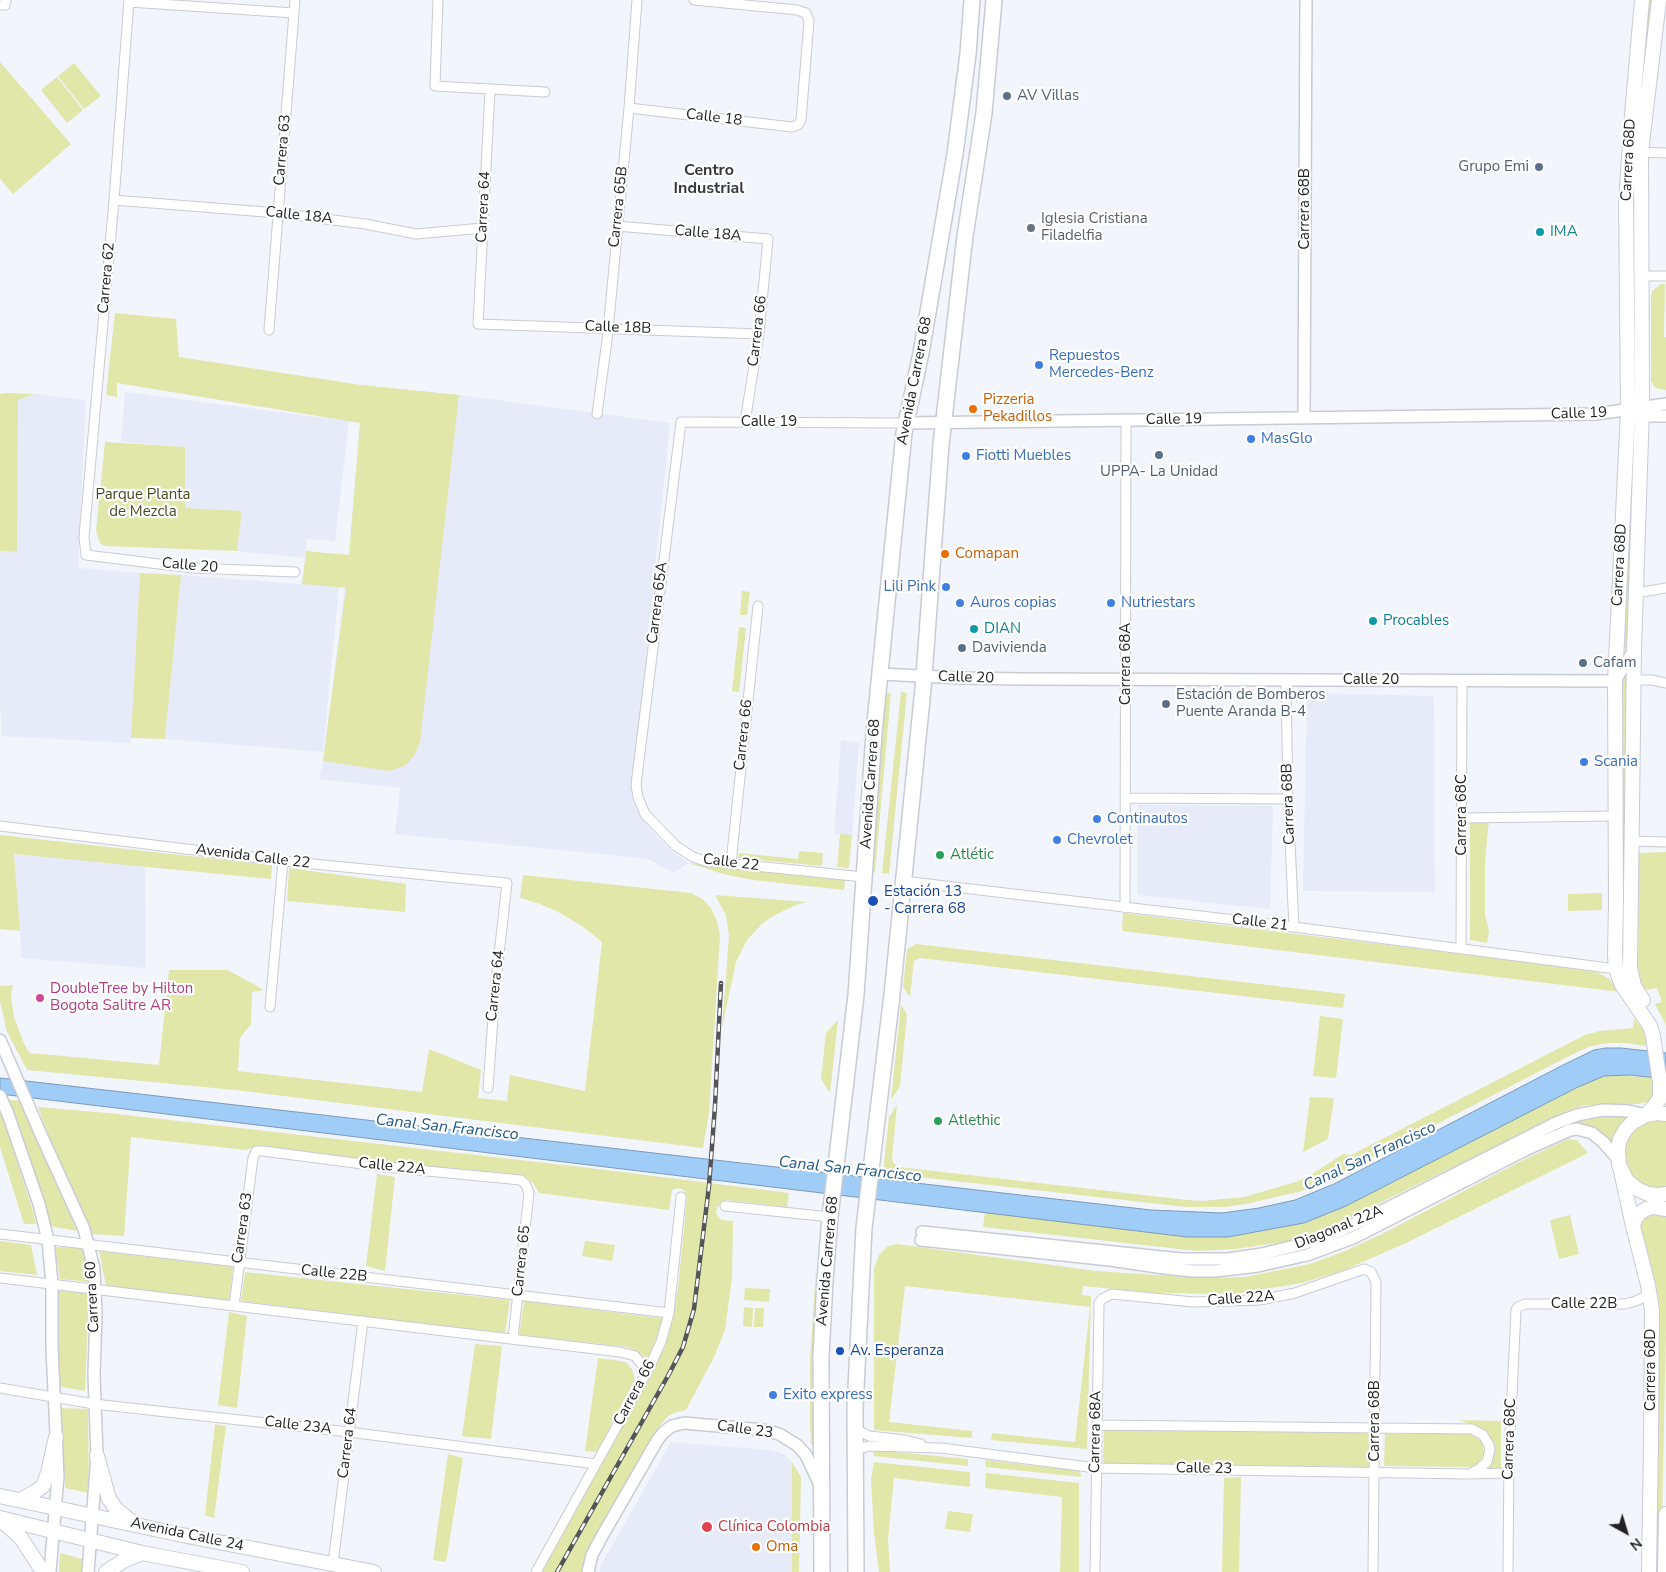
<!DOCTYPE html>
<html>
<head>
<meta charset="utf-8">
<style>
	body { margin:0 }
	#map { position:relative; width:1666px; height:1572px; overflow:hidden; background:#f3f5fc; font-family:"Nunito Sans",sans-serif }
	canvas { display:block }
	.north { position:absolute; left:1601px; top:1507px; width:50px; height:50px; -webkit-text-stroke:4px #fff; paint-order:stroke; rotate:141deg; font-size:14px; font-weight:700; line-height:20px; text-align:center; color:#212224 }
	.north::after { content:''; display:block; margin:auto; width:18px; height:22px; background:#212224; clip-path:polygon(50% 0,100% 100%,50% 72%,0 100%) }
</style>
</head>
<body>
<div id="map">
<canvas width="1666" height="1572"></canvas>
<div class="north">N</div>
</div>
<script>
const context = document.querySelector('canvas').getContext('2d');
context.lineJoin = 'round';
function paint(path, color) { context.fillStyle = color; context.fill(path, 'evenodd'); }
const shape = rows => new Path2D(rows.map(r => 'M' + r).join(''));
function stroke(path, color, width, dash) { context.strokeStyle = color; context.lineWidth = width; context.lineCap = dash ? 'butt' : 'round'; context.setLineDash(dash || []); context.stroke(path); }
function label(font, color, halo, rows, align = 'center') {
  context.font = font + ' "Nunito Sans",sans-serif'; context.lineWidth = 4.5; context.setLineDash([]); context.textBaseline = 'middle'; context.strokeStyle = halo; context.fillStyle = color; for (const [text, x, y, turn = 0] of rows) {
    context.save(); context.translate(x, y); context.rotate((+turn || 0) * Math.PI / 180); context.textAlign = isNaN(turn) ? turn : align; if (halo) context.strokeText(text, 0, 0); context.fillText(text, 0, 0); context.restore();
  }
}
paint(shape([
	[361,385,459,395,670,423,633,786,643,817,654,834,672,851,689,863,674,873,650,860,630,857,395,834,400,788,319,779,323,761,349,555,360,423],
	[125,392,349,421,335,541,307,539,305,558,237,551,242,511,185,508,185,447,121,442],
	[35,394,86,400,78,568,140,573,131,743,2,736,0,702,0,551,17,552,18,400],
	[181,575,339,587,323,752,165,739],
	[1307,693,1434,696,1435,892,1303,891],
	[841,740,859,743,852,835,834,834],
	[1138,805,1273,806,1270,909,1138,895],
	[14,854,145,866,146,968,21,958,21,945],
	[671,1442,770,1450,783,1454,788,1458,792,1462,792,1572,600,1572,601,1565]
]), '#e7eaf8');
paint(shape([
	[1645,0,1654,0,1638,109],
	[0,62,71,144,13,194,0,179],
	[74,63,101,96,84,109,58,76],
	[57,77,83,110,67,123,41,90],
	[1661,284,1665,284,1664,337,1666,337,1666,390,1655,388,1651,381,1651,295,1653,290],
	[115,313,176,319,179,357,361,385,459,395,420,742,415,754,406,765,389,771,323,761,346,588,302,584,306,551,349,555,360,423,117,383,117,397,106,395],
	[8,393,35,394,18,400,17,552,0,551,0,394],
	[1630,435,1636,436,1629,643,1622,654],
	[105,442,185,447,185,508,242,511,237,551,104,546,100,543,96,531],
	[140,573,181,575,165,739,131,738],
	[742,591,750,592,747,615,740,615],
	[739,627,746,628,739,692,732,691],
	[1630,667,1625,974,1621,976,1620,686],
	[901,692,907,693,889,874,882,873],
	[884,693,891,693,875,872,873,872],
	[1489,820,1485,861,1485,915,1489,931,1487,943,1470,940,1470,821],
	[840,834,852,835,849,868,837,867],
	[0,835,272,865,271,879,14,854,20,931,0,929],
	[799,851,823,853,822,866,738,858,739,853,798,859],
	[1666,852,1666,1025,1655,1004,1662,1002,1657,988,1645,990,1641,984,1638,973,1639,853],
	[689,863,845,880,844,890,753,880,723,874],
	[289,868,406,884,405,912,287,901],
	[523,875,691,893,702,899,711,908,717,921,720,936,709,1113,703,1148,235,1090,27,1070,7,1032,0,1001,0,986,13,985,11,996,14,1017,25,1046,30,1053,159,1065,169,970,228,970,264,990,252,992,251,1024,240,1038,238,1071,422,1092,429,1049,481,1070,478,1098,507,1101,510,1075,585,1091,602,942,582,926,560,913,540,904,520,898],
	[1602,893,1602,910,1568,911,1568,894],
	[715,895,807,902,796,905,773,916,763,923,747,940,736,962,722,1028,729,936,726,915],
	[1123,913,1553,965,1599,973,1609,979,1620,992,1122,931],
	[916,944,1345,994,1343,1008,920,958,914,961,910,997,903,987,907,949],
	[901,1004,907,1015,900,1086,891,1100],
	[1320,1016,1343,1019,1336,1078,1313,1076],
	[1634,1018,1646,1034,1646,1046,1626,1043,1609,1043,1591,1046,1577,1052,1330,1179,1302,1191,1246,1204,1224,1207,1186,1207,883,1173,889,1117,897,1105,892,1159,894,1164,899,1167,1187,1200,1203,1201,1244,1197,1296,1182,1312,1174,1343,1154,1351,1155,1585,1035,1600,1031,1633,1028],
	[838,1020,830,1093,821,1079,826,1033],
	[1615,1075,1654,1078,1656,1090,1652,1098,1647,1102,1638,1104,1586,1105,1570,1110,1314,1235,1295,1240,1236,1249,1197,1251,983,1227,985,1212,1187,1237,1228,1237,1304,1223,1346,1206,1576,1088,1604,1076],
	[1310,1097,1334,1098,1328,1139,1303,1152],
	[9,1100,20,1101,77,1231,50,1226],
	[38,1107,108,1113,590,1168,789,1193,787,1207,726,1200,717,1207,716,1213,721,1220,733,1221,732,1277,725,1330,714,1357,686,1410,676,1412,668,1416,658,1428,600,1527,582,1568,582,1572,542,1572,658,1361,673,1316,678,1289,687,1198,684,1190,677,1188,672,1190,669,1210,539,1193,533,1183,526,1177,514,1174,366,1161,256,1146,246,1150,131,1137,124,1236,92,1234,51,1142],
	[0,1109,33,1211,36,1224,24,1224,0,1147],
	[1617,1115,1633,1117,1614,1148,1609,1140,1601,1132,1590,1127,1331,1242,1284,1255,1236,1262,1204,1265,924,1237,1204,1263,1284,1254,1561,1126,1584,1118],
	[1648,1119,1666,1119,1666,1189,1650,1189,1633,1179,1623,1162,1624,1141,1629,1132],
	[1568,1139,1577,1140,1588,1153,1406,1243,1342,1271,1302,1283,1234,1294,1153,1293,1083,1286,1082,1295,1091,1296,1087,1449,991,1440,992,1433,1075,1442,1090,1307,905,1286,889,1422,972,1431,972,1438,874,1430,874,1268,879,1255,888,1246,897,1244,1096,1271,1202,1278,1245,1277,1310,1264,1345,1251,1382,1234,1521,1161],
	[377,1174,395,1177,385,1271,366,1266],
	[1646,1212,1666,1214,1666,1325,1661,1572,1654,1572,1660,1312,1659,1302,1639,1231,1641,1216],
	[1570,1215,1579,1254,1559,1259,1550,1220],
	[0,1241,31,1245,37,1275,0,1271],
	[585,1241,615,1245,612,1261,582,1256],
	[55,1247,84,1248,89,1282,60,1279],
	[99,1251,233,1267,229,1301,106,1286],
	[816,1269,813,1444,812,1445,811,1443,810,1423,810,1360],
	[245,1272,510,1300,505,1334,241,1301],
	[745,1288,770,1289,769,1302,744,1300],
	[58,1291,89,1293,85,1391,57,1386],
	[524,1301,651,1317,663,1318,650,1356,646,1359,637,1351,627,1347,519,1335],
	[744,1307,753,1308,752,1327,743,1326],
	[755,1308,764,1308,763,1327,754,1327],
	[229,1312,247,1316,237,1408,218,1405],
	[475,1344,502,1346,491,1439,462,1436],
	[598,1358,626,1362,632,1369,635,1379,597,1452,585,1451],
	[61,1408,88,1409,89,1493,65,1488],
	[1459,1420,1501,1421,1501,1468,1487,1468,1493,1459,1493,1451,1475,1426],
	[215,1424,226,1426,214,1518,205,1515],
	[1104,1430,1369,1433,1369,1467,1103,1463],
	[1385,1434,1471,1434,1480,1440,1483,1444,1484,1455,1477,1464,1471,1467,1384,1466],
	[873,1450,968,1459,968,1466,874,1456],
	[448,1454,463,1458,446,1562,433,1560],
	[985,1460,1080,1471,1081,1477,986,1467],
	[792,1462,801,1477,799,1572,792,1572],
	[874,1462,970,1472,970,1487,894,1478,888,1539,890,1572,879,1572,874,1533,871,1479],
	[986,1473,1079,1483,1079,1572,1060,1572,1062,1497,985,1488],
	[1241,1477,1239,1572,1222,1572,1224,1478],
	[948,1511,973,1514,970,1532,945,1529],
	[60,1553,85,1560,84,1572,59,1572]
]), '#e1e6a9');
const water = shape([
	[1606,1048,1621,1048,1666,1053,1666,1079,1630,1075,1604,1076,1576,1088,1346,1206,1304,1223,1228,1237,1187,1237,0,1094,0,1078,1151,1210,1222,1213,1259,1208,1295,1200,1334,1184,1563,1065,1594,1050,1606,1048]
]);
paint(water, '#a0cdf8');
stroke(water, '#7a9ab8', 1);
const minor = shape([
	[129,0,114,200,84,537,86,555,192,568,295,572],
	[438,0,435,86,545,92],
	[129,2,294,13],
	[0,5,5,5,6,0],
	[490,90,478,324,759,334],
	[629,108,792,127,798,125,801,120,809,21,806,13,797,10,694,0],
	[1641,152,1666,153],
	[114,200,278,213,365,224,416,234,483,228],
	[617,226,768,239,759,334,745,422],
	[1640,276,1666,276],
	[269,330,295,0],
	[597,414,607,341,629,108,637,0],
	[1636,593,1666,588],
	[1286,680,1288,799,1294,927],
	[1633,680,1652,680,1666,683],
	[1126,798,1288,799],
	[1462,818,1616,816],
	[0,826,283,861,507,883,495,990,488,1088],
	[1632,841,1666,842],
	[731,863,758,606],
	[864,877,705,861,693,857,676,846,645,814,638,797,636,785,681,422,906,423],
	[903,881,1294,927,1616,969],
	[1125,908,1126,421],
	[1461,949,1462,681],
	[270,1007,283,861],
	[725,1206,830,1217],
	[0,1234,669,1313],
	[0,1278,620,1352,635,1356,643,1366,647,1372],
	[234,1306,253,1158,256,1151,263,1151,385,1167,521,1180,526,1185,529,1193,513,1338],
	[0,1388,94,1404,349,1432,596,1464],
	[1097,1425,1472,1429,1483,1435,1489,1445,1490,1450,1487,1462,1479,1469,1471,1473],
	[855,1429,869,1436,905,1440,921,1444],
	[855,1453,859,1449,869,1446,941,1448,1096,1468,1468,1474,1508,1473],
	[333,1564,363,1321],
	[536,1572,647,1372,661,1342,669,1313,681,1197],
	[1095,1572,1099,1303,1102,1299,1112,1294,1193,1302,1260,1300,1295,1293,1364,1269,1371,1272,1376,1282,1373,1572],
	[1508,1572,1509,1457,1516,1310,1518,1307,1525,1304,1625,1304,1636,1301,1650,1294]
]);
const tertiary = shape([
	[1641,416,1666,416],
	[1304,418,1306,0],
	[906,423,1596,414,1666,404],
	[880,674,961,678,1023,679,1615,681,1634,650],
	[0,1040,42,1137,84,1229,94,1269,96,1315,94,1374,97,1456,88,1572],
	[0,1096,8,1114,39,1204,48,1240,52,1284,52,1348,58,1476,50,1572],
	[922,1232,1181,1259,1228,1259,1262,1254,1310,1242,1344,1229,1374,1215,1556,1123,1577,1115,1603,1110,1629,1111,1646,1115],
	[921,1240,1110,1260,1164,1268,1192,1271,1215,1271,1258,1266,1307,1255,1353,1238,1525,1150,1570,1130,1577,1129,1592,1133,1603,1142,1618,1159],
	[588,1572,592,1555,601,1538,658,1439,664,1432,672,1426,684,1423,763,1430,779,1434,797,1445,806,1455,820,1485]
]);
const secondary = shape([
	[1642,0,1632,115,1626,200,1628,410,1615,681,1616,902,1615,955,1616,969,1622,985,1650,1026,1653,1036,1660,1083,1660,1098,1656,1104,1646,1115],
	[1643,1000,1634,986,1630,968,1634,650,1642,408,1641,152,1659,0],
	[1666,1114,1657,1113,1646,1115,1633,1122,1626,1129,1620,1139,1618,1149,1619,1165,1627,1181,1637,1189,1648,1194,1660,1195,1666,1194],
	[1621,1171,1633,1226,1648,1285,1652,1310,1651,1441,1649,1572],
	[1633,1226,1635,1219,1640,1213,1646,1209,1654,1207,1666,1209],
	[97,1456,109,1499,117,1510,132,1522],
	[0,1496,182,1535,374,1572],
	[20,1500,35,1492,43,1486,48,1473,56,1437],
	[0,1518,142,1553,242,1572],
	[0,1519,21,1538,43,1572],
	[106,1572,123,1561,142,1553],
	[1665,1572,1666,1514]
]);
const primary = shape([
	[822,1572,821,1357,825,1280,830,1217,856,995,874,733,884,632,904,433,921,353,955,154,968,54,972,0],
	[856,1572,855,1408,864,1228,892,995,923,689,941,445,965,236,984,113,994,0]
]);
stroke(minor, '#c9cbd2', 11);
stroke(tertiary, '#c9cbd2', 14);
stroke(secondary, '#c9cbd2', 16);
stroke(primary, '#c9cbd2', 18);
stroke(minor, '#fff', 9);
stroke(tertiary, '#fff', 11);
stroke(secondary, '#fff', 14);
stroke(primary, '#fff', 15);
const rail = shape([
	[557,1572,669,1374,683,1347,694,1309,709,1186,715,1106,721,983]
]);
stroke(rail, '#545558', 4.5);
stroke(rail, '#fff', 2.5, [8]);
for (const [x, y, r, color] of [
	[1007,96,5,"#5c6f8a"],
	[1539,167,5,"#5c6f8a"],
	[1031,228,5,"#6b7280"],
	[1540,232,5,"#0f9aa8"],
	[1039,365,5,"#3f7fe0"],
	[973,409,5,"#e8710a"],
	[1251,439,5,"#3f7fe0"],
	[1159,455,5,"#5c6f8a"],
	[966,456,5,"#3f7fe0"],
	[945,554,5,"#e8710a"],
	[946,587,5,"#3f7fe0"],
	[960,603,5,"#3f7fe0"],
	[1111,603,5,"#3f7fe0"],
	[1373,621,5,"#0f9aa8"],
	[974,629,5,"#0f9aa8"],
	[962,648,5,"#5c6f8a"],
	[1583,663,5,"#5c6f8a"],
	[1166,704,5,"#5c6f8a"],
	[1584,762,5,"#3f7fe0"],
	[1097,819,5,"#3f7fe0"],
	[1057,840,5,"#3f7fe0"],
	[940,855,5,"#2e9e5b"],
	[873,901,6,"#1a4fb4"],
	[40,998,5,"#d1479c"],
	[938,1121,5,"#2e9e5b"],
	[840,1351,5,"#1a4fb4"],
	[773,1395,5,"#3f7fe0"],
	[707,1527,6,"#e0444e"],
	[756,1547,5,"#e8710a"]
]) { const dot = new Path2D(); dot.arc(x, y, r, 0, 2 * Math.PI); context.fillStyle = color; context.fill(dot); stroke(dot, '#fff', 2); }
label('15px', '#4e5e75', '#fff', [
	["AV Villas",1017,96],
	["Grupo Emi",1529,167,"right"],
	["UPPA- La Unidad",1159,472,"center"],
	["Davivienda",972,648],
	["Cafam",1593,663],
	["Estación de Bomberos",1176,695],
	["Puente Aranda B-4",1176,712]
], 'left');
label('15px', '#212224', '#fff', [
	["Calle 18",714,118,7],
	["Carrera 63",283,150,-85],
	["Carrera 68D",1629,160,-87],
	["Carrera 64",484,207,-87],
	["Carrera 65B",619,207,-84],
	["Carrera 68B",1305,209,-90],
	["Calle 18A",299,216,6],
	["Calle 18A",708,234,5],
	["Carrera 62",107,278,-85],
	["Calle 18B",618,328,2],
	["Carrera 66",758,331,-83],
	["Avenida Carrera 68",915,381,-79],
	["Calle 19",1579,414,-2],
	["Calle 19",1174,420,-1],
	["Calle 19",769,422],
	["Carrera 68D",1620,565,-87],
	["Calle 20",190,566,5],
	["Carrera 65A",658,603,-83],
	["Carrera 68A",1126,664,-90],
	["Calle 20",966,678,2],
	["Calle 20",1371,680],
	["Carrera 66",744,735,-84],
	["Avenida Carrera 68",871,784,-86],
	["Carrera 68B",1289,804,-92],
	["Carrera 68C",1462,815,-90],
	["Avenida Calle 22",253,857,7],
	["Calle 22",731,863,7],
	["Calle 21",1260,923,7],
	["Carrera 64",496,986,-84],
	["Calle 22A",392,1167,6],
	["Carrera 63",243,1228,-82],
	["Diagonal 22A",1339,1228,-22],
	["Carrera 65",522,1261,-84],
	["Avenida Carrera 68",828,1261,-85],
	["Calle 22B",334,1274,6],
	["Carrera 60",93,1297,-93],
	["Calle 22A",1241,1299,-4],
	["Calle 22B",1584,1304],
	["Carrera 68D",1651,1370,-90],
	["Carrera 66",635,1393,-62],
	["Carrera 68B",1375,1421,-90],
	["Calle 23A",298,1426,7],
	["Calle 23",745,1430,8],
	["Carrera 68A",1096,1432,-89],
	["Carrera 68C",1510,1439,-88],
	["Carrera 64",348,1443,-83],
	["Calle 23",1204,1469,1],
	["Avenida Calle 24",187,1535,12]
]);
label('15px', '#5b616d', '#fff', [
	["Iglesia Cristiana",1041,219],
	["Filadelfia",1041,236]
], 'left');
label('15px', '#0d838f', '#fff', [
	["IMA",1550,232],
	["Procables",1383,621],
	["DIAN",984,629]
], 'left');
label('15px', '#366cbe', '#fff', [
	["Repuestos",1049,356],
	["Mercedes-Benz",1049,373],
	["MasGlo",1261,439],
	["Fiotti Muebles",976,456],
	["Lili Pink",936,587,"right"],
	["Auros copias",970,603],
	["Nutriestars",1121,603],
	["Scania",1594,762],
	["Continautos",1107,819],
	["Chevrolet",1067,840],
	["Exito express",783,1395]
], 'left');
label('15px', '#c56008', '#fff', [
	["Pizzeria",983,400],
	["Pekadillos",983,417],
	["Comapan",955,554],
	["Oma",766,1547]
], 'left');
label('15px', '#484a1f', '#fff', [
	["Parque Planta",143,495],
	["de Mezcla",143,512]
]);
label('15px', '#27864d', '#fff', [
	["Atlétic",950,855],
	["Atlethic",948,1121]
], 'left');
label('15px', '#164399', '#fff', [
	["Estación 13",884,892],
	["- Carrera 68",884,909],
	["Av. Esperanza",850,1351]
], 'left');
label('15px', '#b23c85', '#fff', [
	["DoubleTree by Hilton",50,989],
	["Bogota Salitre AR",50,1006]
], 'left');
label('15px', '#be3a42', '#fff', [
	["Clínica Colombia",718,1527]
], 'left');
label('bold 16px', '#37383d', '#fff', [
	["Centro",709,171],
	["Industrial",709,189]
]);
label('italic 16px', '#235987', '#fff', [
	["Canal San Francisco",447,1128,6],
	["Canal San Francisco",1370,1157,-25],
	["Canal San Francisco",850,1170,6]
]);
</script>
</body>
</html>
